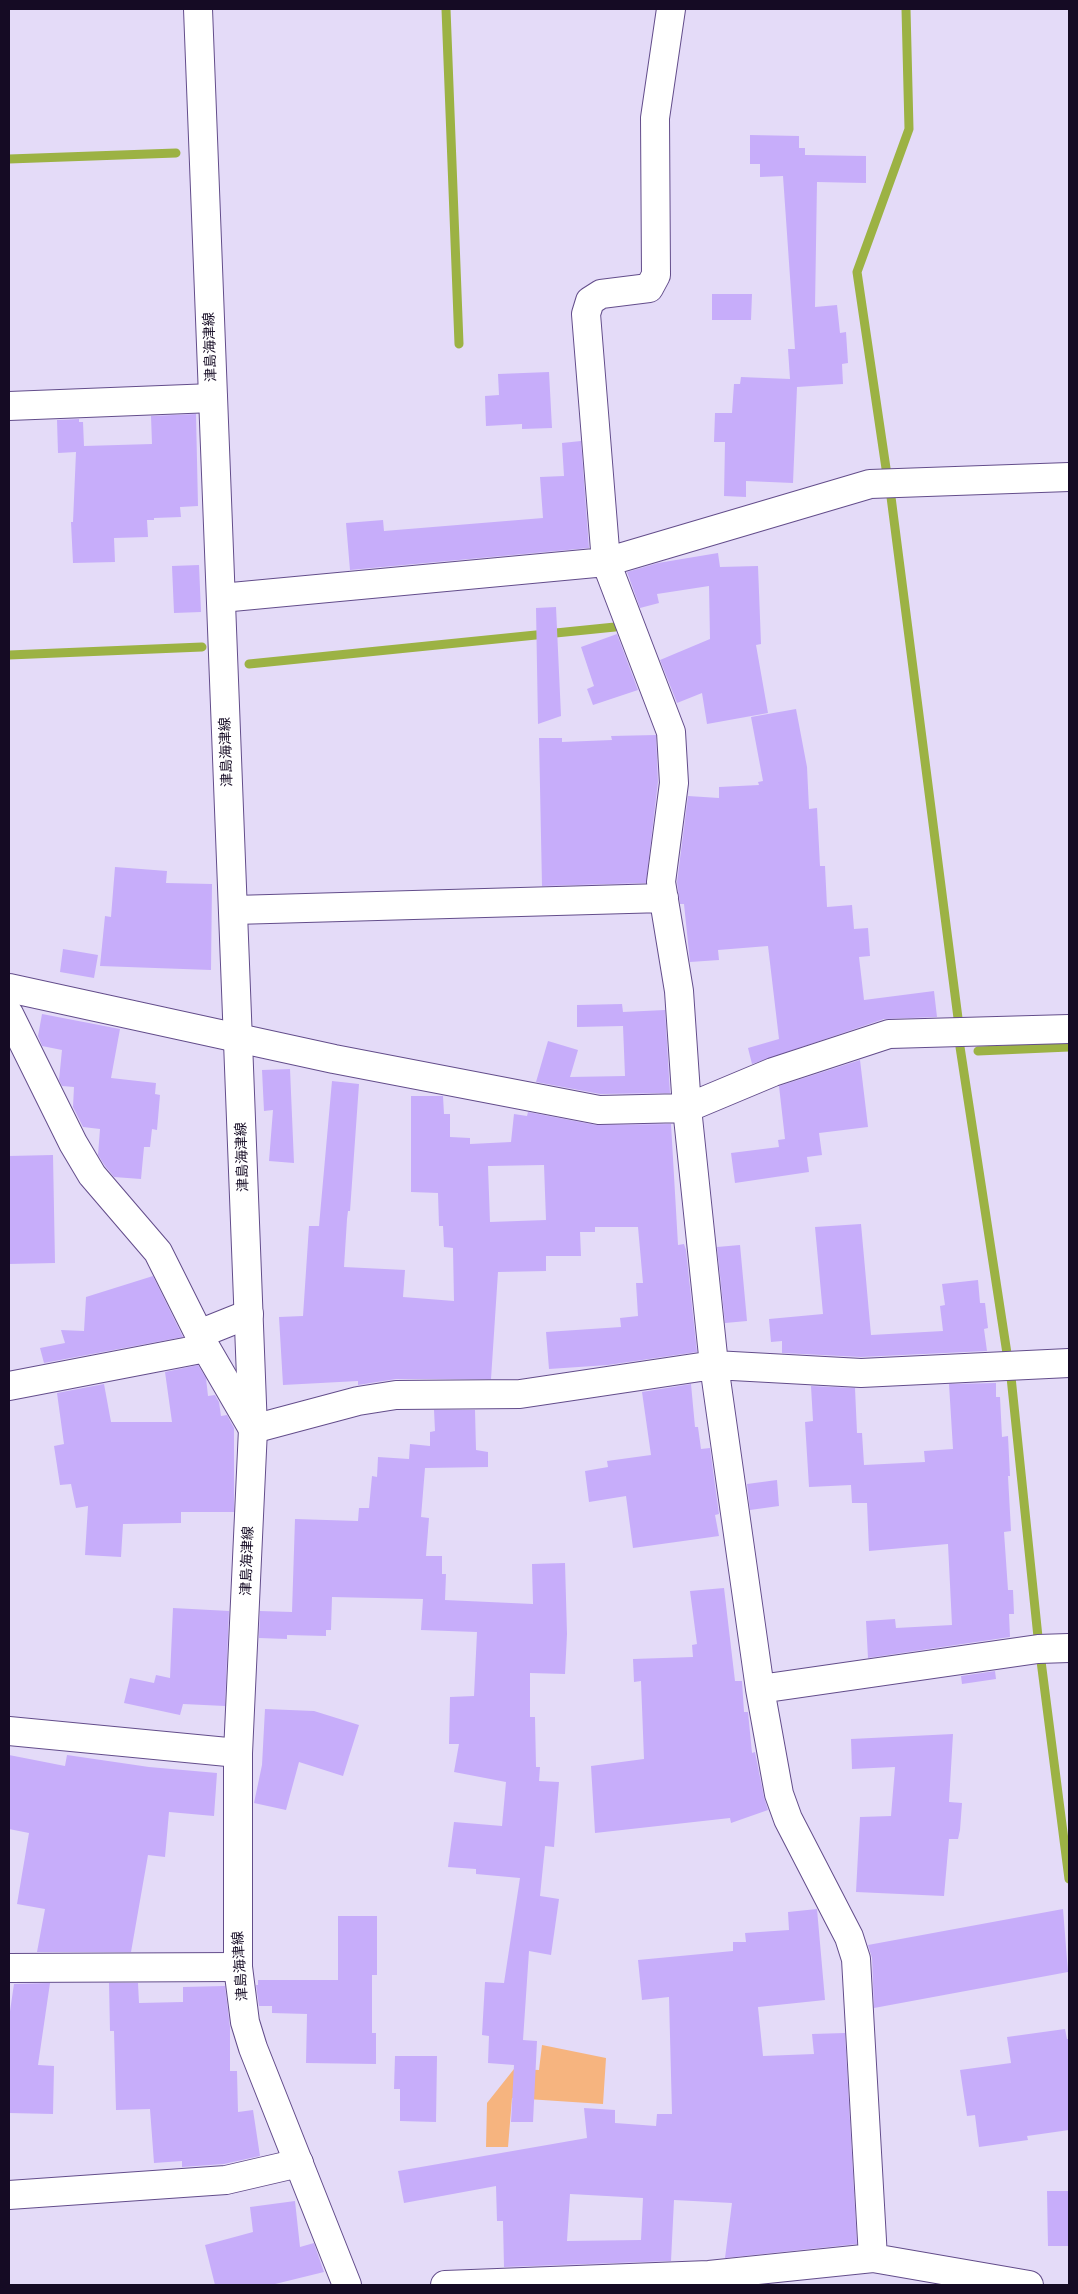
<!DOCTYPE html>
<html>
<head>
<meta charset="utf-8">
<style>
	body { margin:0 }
	#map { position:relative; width:1078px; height:2294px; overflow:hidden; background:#e4dbf8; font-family:Poppins,sans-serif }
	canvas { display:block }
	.frame { position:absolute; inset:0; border:10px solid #150b24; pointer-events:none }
</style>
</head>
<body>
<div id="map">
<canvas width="1078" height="2294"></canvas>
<div class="frame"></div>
</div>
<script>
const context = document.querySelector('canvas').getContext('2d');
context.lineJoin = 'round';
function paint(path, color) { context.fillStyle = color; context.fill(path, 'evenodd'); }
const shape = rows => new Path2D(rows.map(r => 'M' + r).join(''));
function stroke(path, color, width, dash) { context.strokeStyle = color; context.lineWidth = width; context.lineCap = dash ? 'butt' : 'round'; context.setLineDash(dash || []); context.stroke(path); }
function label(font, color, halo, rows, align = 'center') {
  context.font = font + ' Poppins,"Noto Sans JP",sans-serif'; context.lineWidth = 4; context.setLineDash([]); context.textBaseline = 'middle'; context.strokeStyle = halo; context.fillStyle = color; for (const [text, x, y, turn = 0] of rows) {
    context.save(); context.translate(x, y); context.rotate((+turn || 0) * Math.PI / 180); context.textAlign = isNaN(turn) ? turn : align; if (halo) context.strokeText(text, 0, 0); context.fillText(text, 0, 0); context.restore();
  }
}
paint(shape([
	[542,2045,606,2058,603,2104,512,2098,508,2147,486,2147,487,2103,514,2069,539,2070]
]), '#f6b47f');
stroke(shape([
	[446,9,459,344],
	[9,159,176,153],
	[887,475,857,272,909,129,906,9],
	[891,497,958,1018],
	[9,655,202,647],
	[249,664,615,627],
	[960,1047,1008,1360],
	[978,1051,1069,1047],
	[1011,1377,1038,1637],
	[1041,1661,1069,1879]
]), '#9cb244', 9);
paint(shape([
	[750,135,799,136,799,148,805,148,805,155,866,156,866,183,817,182,815,307,837,305,840,333,846,332,848,363,842,364,843,384,797,387,793,483,746,481,746,497,724,496,725,442,714,442,715,413,732,413,734,384,740,384,741,377,790,379,788,349,795,349,783,176,760,177,760,164,750,164],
	[712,294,752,294,751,320,712,320],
	[549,372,552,428,522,429,522,424,486,426,485,396,499,395,498,374],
	[196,414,198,506,180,507,181,517,154,518,154,520,147,520,148,537,114,538,115,562,73,563,71,522,73,522,76,452,58,453,57,420,79,419,79,422,83,422,84,446,152,444,151,416],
	[581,441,589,548,350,570,346,523,383,520,384,531,543,518,540,477,564,476,562,443],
	[718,553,720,567,758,566,761,644,756,645,768,713,707,724,702,693,677,703,660,660,710,639,709,586,657,594,659,603,640,608,627,572,658,563],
	[199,565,201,612,174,613,172,566],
	[556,607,561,716,538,724,536,608],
	[617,634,638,690,593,705,587,689,594,686,581,647],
	[796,709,807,767,809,809,817,808,820,866,825,866,827,907,852,905,854,929,868,928,870,956,859,957,864,1000,934,991,937,1017,884,1019,752,1064,748,1048,779,1039,768,946,718,950,719,960,690,962,684,904,680,904,677,882,688,796,719,798,719,787,759,785,758,782,763,781,751,717],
	[656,735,658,782,646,883,542,886,539,738,562,738,562,742,612,740,611,736],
	[115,867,167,871,166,883,212,884,211,970,100,966,105,916,111,917],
	[63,949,98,955,94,978,60,972],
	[622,1004,623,1012,665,1010,670,1093,600,1094,536,1082,548,1041,578,1050,570,1077,625,1076,623,1026,577,1027,577,1005],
	[42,1014,120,1029,111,1078,156,1083,155,1094,160,1095,157,1130,152,1129,150,1147,144,1147,141,1179,114,1177,105,1166,98,1155,100,1129,83,1127,73,1107,74,1087,62,1086,59,1080,62,1050,42,1046,38,1036],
	[860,1060,868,1127,819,1133,822,1155,807,1157,809,1172,735,1183,731,1153,779,1147,778,1140,785,1139,779,1086],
	[290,1069,294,1163,269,1161,273,1110,264,1111,262,1070],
	[332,1081,359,1084,350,1211,348,1211,347,1219,344,1267,405,1270,403,1297,454,1301,453,1248,444,1247,443,1226,439,1226,438,1193,411,1192,411,1096,443,1096,444,1114,450,1114,450,1137,470,1138,470,1144,511,1142,514,1114,527,1116,528,1112,596,1125,671,1124,678,1245,684,1244,686,1250,697,1352,608,1365,549,1369,546,1332,621,1327,620,1318,638,1316,636,1283,643,1283,638,1227,595,1227,595,1232,580,1232,581,1256,546,1256,546,1271,498,1272,491,1379,396,1379,358,1385,358,1381,283,1385,279,1317,303,1316,309,1226,319,1226],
	[544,1165,546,1220,490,1222,488,1166],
	[53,1155,55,1263,9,1264,9,1156],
	[861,1224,871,1335,943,1331,940,1306,945,1305,942,1284,978,1280,980,1303,985,1303,988,1328,984,1329,987,1351,861,1357,782,1353,782,1341,771,1342,769,1319,823,1314,815,1227],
	[740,1245,747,1321,725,1323,717,1247],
	[153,1276,183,1337,44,1363,40,1348,65,1343,61,1330,84,1331,86,1297],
	[198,1365,206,1378,208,1396,215,1395,219,1402,221,1416,227,1415,234,1428,234,1512,181,1512,181,1523,123,1524,121,1557,85,1555,88,1506,76,1508,71,1484,60,1485,54,1446,64,1444,57,1393,104,1384,111,1422,172,1422,165,1372],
	[996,1383,996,1397,1000,1397,1002,1437,1008,1436,1010,1476,1008,1476,1011,1531,1004,1532,1008,1590,1013,1590,1014,1614,1009,1614,1010,1637,868,1658,866,1621,895,1619,896,1628,952,1625,948,1544,869,1551,867,1503,852,1503,851,1485,809,1487,805,1422,813,1421,811,1386,855,1388,857,1433,862,1433,864,1465,925,1462,924,1451,953,1449,949,1384],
	[691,1384,695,1427,698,1427,701,1449,710,1448,719,1514,715,1515,719,1536,633,1548,626,1496,589,1502,585,1471,608,1467,607,1461,651,1455,642,1392],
	[434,1410,475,1410,476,1450,488,1452,488,1467,425,1468,421,1517,429,1518,426,1556,442,1556,442,1574,446,1574,445,1600,533,1604,532,1564,565,1563,567,1634,565,1674,530,1673,530,1717,535,1717,536,1767,540,1767,539,1781,559,1782,554,1847,545,1846,540,1896,559,1899,551,1955,529,1951,523,2040,537,2041,533,2122,511,2122,514,2065,488,2063,489,2036,482,2035,485,1982,504,1983,520,1878,476,1874,476,1869,448,1867,454,1822,502,1826,506,1782,454,1772,459,1744,449,1744,450,1697,474,1696,477,1632,421,1630,423,1599,332,1597,331,1630,326,1630,326,1636,287,1635,287,1639,259,1638,260,1611,292,1612,295,1519,358,1521,359,1508,369,1508,372,1476,377,1477,378,1457,409,1459,410,1444,430,1446,430,1432,435,1431],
	[777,1480,779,1506,750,1510,747,1484],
	[724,1588,735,1681,742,1681,744,1712,748,1712,752,1753,755,1752,764,1797,768,1810,731,1823,730,1818,595,1833,591,1766,644,1759,641,1681,634,1682,633,1659,693,1657,692,1645,697,1644,690,1591],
	[173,1608,229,1611,225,1706,183,1704,180,1715,124,1703,130,1678,154,1683,156,1675,170,1678],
	[995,1671,996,1679,962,1684,961,1676],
	[265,1709,314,1711,359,1725,343,1776,299,1762,286,1810,254,1803,262,1765],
	[953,1734,949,1802,962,1803,960,1830,958,1839,949,1839,944,1896,856,1892,860,1817,891,1816,895,1767,852,1769,851,1739],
	[9,1755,65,1766,67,1755,149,1767,217,1773,214,1816,169,1812,165,1857,148,1855,131,1952,37,1952,45,1909,17,1904,29,1833,9,1829],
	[817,1909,825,2000,758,2007,763,2056,814,2054,812,2034,845,2033,857,2244,725,2258,732,2203,674,2200,671,2261,504,2267,503,2221,497,2221,496,2186,404,2203,398,2171,587,2138,584,2108,615,2110,615,2123,656,2126,657,2114,672,2114,669,1997,642,2000,638,1960,733,1951,733,1942,746,1942,745,1933,789,1930,788,1912],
	[570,2194,643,2198,641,2240,567,2241],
	[1063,1909,1068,1972,874,2008,872,1958,868,1945],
	[338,1916,377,1916,377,1975,372,1975,372,2033,376,2033,376,2064,306,2063,307,2014,272,2013,272,2006,259,2006,256,1985,258,1985,258,1980,338,1980],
	[50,1983,38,2065,54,2066,53,2114,9,2113,9,2018,14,1984],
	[109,1983,138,1983,139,2003,183,2002,183,1987,225,1986,230,2027,230,2071,237,2071,238,2112,253,2110,260,2156,224,2164,182,2167,182,2161,154,2163,150,2109,116,2110,114,2031,110,2031],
	[1065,2029,1067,2039,1069,2039,1069,2130,1027,2136,1028,2140,979,2147,975,2115,967,2116,960,2070,1011,2063,1007,2037],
	[395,2056,437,2056,436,2122,400,2121,400,2089,394,2089],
	[1047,2191,1069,2191,1069,2246,1048,2246],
	[295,2201,300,2247,314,2243,324,2272,271,2285,215,2285,205,2245,253,2232,250,2207]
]), '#c7adfa');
const minor = shape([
	[671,9,655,118,656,275,649,288,601,294,590,301,586,314,606,562,671,732,674,783,661,882,679,991,687,1108,714,1365,760,1689,779,1794,788,1819,849,1937,856,1959,873,2258],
	[9,406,213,398],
	[221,598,606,562,870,484,1069,477],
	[234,910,664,898],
	[9,988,334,1059,599,1110,687,1108,773,1072,889,1034,1069,1029],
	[9,1014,73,1143,92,1175,158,1252,206,1348,253,1429,358,1401,396,1395,520,1394,714,1365,861,1373,1069,1363],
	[199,1334,249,1314],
	[9,1386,206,1348],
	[760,1689,1038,1649,1069,1648],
	[9,1731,238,1753],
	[9,1968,238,1967],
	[9,2195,226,2180,299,2163],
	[445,2285,709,2275,873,2258,1029,2285]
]);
const major = shape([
	[198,9,253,1429,238,1753,238,1967,245,2022,253,2048,347,2285]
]);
stroke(minor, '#634d8b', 30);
stroke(major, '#634d8b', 30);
stroke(minor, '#fff', 28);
stroke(major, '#fff', 28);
label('14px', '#150b24', '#fff', [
	["津島海津線",211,347,-92],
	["津島海津線",227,752,-92],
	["津島海津線",243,1157,-92],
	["津島海津線",248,1561,-88],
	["津島海津線",241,1966,-94]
]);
</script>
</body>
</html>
